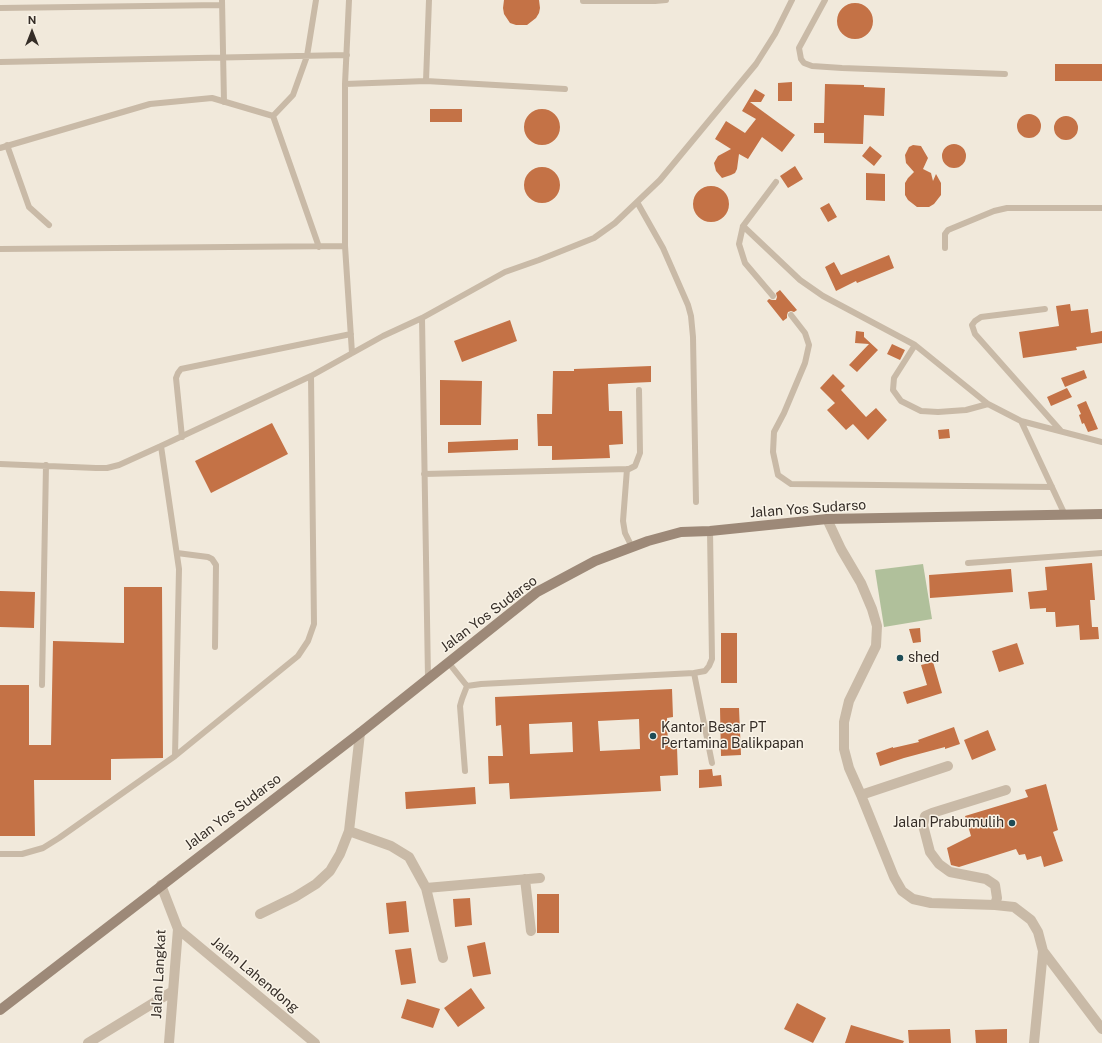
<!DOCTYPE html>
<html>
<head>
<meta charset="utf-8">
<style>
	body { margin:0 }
	#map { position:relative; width:1102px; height:1043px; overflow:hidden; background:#f1e9db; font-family:"Public Sans",sans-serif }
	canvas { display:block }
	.north { position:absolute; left:12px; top:12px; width:40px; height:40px; -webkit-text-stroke:3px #f9f3e7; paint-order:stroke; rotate:0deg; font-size:11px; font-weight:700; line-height:16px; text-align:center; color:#352d27 }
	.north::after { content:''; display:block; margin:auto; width:14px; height:18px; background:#352d27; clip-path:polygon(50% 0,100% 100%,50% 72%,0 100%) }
</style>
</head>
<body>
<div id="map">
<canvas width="1102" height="1043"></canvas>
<div class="north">N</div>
</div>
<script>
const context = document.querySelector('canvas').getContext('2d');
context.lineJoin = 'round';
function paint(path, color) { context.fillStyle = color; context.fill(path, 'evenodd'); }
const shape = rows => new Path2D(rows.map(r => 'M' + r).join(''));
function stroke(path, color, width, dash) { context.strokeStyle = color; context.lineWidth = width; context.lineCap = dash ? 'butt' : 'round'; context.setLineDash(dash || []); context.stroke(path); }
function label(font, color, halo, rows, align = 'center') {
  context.font = font + ' "Public Sans",sans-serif'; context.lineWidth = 3; context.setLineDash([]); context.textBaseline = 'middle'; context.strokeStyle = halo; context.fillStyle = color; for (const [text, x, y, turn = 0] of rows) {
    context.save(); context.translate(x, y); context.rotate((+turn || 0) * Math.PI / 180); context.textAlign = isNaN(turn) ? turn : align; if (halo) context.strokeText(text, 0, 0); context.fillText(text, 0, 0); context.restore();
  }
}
paint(shape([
	[923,564,932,619,884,627,875,570]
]), '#b0c09b');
paint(shape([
	[504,0,539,0,540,8,539,13,536,18,527,25,516,25,510,23,504,14,503,8],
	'837 21a18 18 0 1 1 36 0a18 18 0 1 1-36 0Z',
	[1055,64,1102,64,1102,81,1055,81],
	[792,82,792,101,778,101,778,83],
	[825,84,864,85,864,87,885,88,884,116,864,115,863,144,824,143,824,133,814,133,814,123,824,123],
	[755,89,765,95,761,102,750,102,795,135,782,152,762,137,748,159,739,154,737,169,735,173,731,175,722,178,716,171,714,163,718,156,731,149,715,139,726,121,745,133,756,119,742,111],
	'524 127a18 18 0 1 1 36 0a18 18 0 1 1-36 0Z',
	[430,109,462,109,462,122,430,122],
	'1017 126a12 12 0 1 1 24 0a12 12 0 1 1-24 0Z',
	'1054 128a12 12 0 1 1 24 0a12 12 0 1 1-24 0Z',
	'942 156a12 12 0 1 1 24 0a12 12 0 1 1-24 0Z',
	[913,145,921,146,928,158,923,169,931,173,933,181,936,174,941,183,941,195,934,204,929,207,917,207,908,200,905,195,905,183,908,178,914,172,906,163,905,155,909,147],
	[870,146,882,156,874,166,862,156],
	[795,166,803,179,788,188,780,176],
	'524 185a18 18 0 1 1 36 0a18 18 0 1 1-36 0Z',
	[866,173,885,174,885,201,866,200],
	'693 204a18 18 0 1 1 36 0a18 18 0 1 1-36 0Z',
	[829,203,837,217,828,222,820,208],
	[889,255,894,268,857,283,856,281,836,291,825,267,834,262,841,275],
	[780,290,797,310,794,312,791,311,788,312,787,315,787,318,783,321,767,301,769,299,772,300,776,300,777,297,776,293],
	[1070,304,1071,311,1088,309,1091,333,1102,331,1102,343,1076,347,1077,350,1023,358,1019,332,1059,326,1056,306],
	[510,320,517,341,462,362,454,341],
	[856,331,864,332,864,337,878,350,857,372,849,365,869,344,855,343],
	[892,344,905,350,900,360,887,354],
	[651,366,651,382,608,384,609,411,622,411,623,444,609,445,610,458,552,460,552,446,538,446,537,414,552,414,553,371,574,371,574,369],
	[1084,370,1087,378,1065,387,1061,378],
	[833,374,845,386,841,390,866,417,876,408,887,420,868,440,853,424,846,430,827,410,835,403,820,388],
	[440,380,482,381,481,425,440,425],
	[1067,388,1072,397,1051,406,1047,397],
	[1086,401,1098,429,1088,432,1084,423,1082,424,1079,415,1081,414,1077,405],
	[272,423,288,454,211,493,195,461],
	[949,429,950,438,939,439,938,430],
	[518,439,518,450,448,453,448,442],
	[1092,563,1095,600,1090,600,1092,627,1098,627,1099,639,1080,640,1079,625,1056,627,1055,612,1046,612,1046,608,1030,609,1028,592,1047,590,1045,567],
	[1011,569,1013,592,930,598,929,575],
	[124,587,162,587,163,758,111,759,111,780,34,780,35,836,0,836,0,685,29,685,29,745,51,745,53,641,124,643],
	[0,591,35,592,34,628,0,627],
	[920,628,921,642,913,643,909,629],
	[721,633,737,633,737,683,721,683],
	[1017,643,1024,664,999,672,992,651],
	[933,662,942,693,907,704,903,692,927,685,921,665],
	[672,689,673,717,667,718,668,747,677,747,678,775,660,776,661,791,510,799,509,783,489,784,488,756,503,756,501,725,496,726,495,697],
	[639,719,640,749,600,751,598,721],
	[572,722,573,752,530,754,529,724],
	[720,708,739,708,741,755,721,756],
	[954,727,960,744,945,749,945,747,904,758,880,766,876,753,893,747,893,748,919,742,918,740],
	[988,730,996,750,972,760,964,740],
	[712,769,713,776,721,775,722,786,699,788,699,770],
	[1046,784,1058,830,1053,832,1063,861,1044,867,1041,856,1027,860,1025,854,1019,855,1016,849,959,867,951,865,947,848,971,836,965,816,1028,797,1025,790],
	[475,787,476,804,406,809,405,792],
	[537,894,559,894,559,933,537,933],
	[470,898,472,925,455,927,453,899],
	[406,901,409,932,389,934,386,903],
	[485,942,491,974,473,977,467,946],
	[411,948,416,983,401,985,395,950],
	[471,988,485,1008,458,1027,444,1008],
	[407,999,440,1009,433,1028,401,1018],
	[797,1003,826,1018,813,1043,784,1029],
	[851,1025,904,1041,903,1043,845,1043],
	[950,1029,951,1043,909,1043,908,1030],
	[1007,1029,1007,1043,976,1043,975,1030]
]), '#c47246');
stroke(shape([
	[222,0,224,102],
	[349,0,345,84,345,246,352,353],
	[825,0,799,48,801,59,804,63,812,66,842,68,1005,74],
	[583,1,655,1,666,0],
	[0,8,222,5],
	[0,62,347,55],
	[426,81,429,0],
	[345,84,426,81,565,89],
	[273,116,293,95,307,56,316,0],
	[7,145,29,207,49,225],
	[0,148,150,104,212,98,273,116,319,247],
	[637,202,663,248,688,305,691,316,693,337,696,502],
	[743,226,800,280,823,296,915,345,988,404,1021,421,1102,442],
	[945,248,945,234,948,230,994,211,1007,208,1102,208],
	[0,249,345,246],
	[773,296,745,263,739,244,743,226,776,182],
	[1045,309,981,317,975,321,972,325,975,334,1061,431],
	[791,315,805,333,809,345,805,363,784,413,774,432,773,452,778,475,791,484,1052,487],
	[422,318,428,678],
	[915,345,894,378,893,390,901,401,921,411,938,412,966,410,988,404],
	[1021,421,1065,515],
	[182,437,176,378,178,373,181,369,351,334],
	[0,464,96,468,107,468,119,465,161,446,311,376,383,336,422,318,505,272,539,260,594,238,615,223,660,180,756,64,775,34,792,0],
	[627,469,623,521,625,533,632,547],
	[424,474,629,469,635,466,640,453,639,390],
	[177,553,208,557,212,559,216,565,215,647],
	[968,563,1102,553],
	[448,662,467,686],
	[694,673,712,763],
	[42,685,46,465],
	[467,686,481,684,694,673,705,671,709,666,712,659,710,531],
	[175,756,298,656,308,641,314,624,311,376],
	[465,771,460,706,462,699,467,686],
	[0,854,22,854,43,848,59,838,175,756,179,569,161,446]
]), '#c9baa7', 6);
stroke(shape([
	[827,519,841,549,861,583,872,609,877,626,876,646,849,701,844,722,844,749,849,768,861,795,894,877,902,891,913,899,931,903,995,905,1014,907,1031,920,1038,932,1043,951,1102,1029],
	[861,795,948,766],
	[349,831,391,846,409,857,426,888,443,958],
	[525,879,531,931],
	[161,885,178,929,169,1043],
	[426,888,540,878],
	[995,905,997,898,995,885,986,879,950,872,939,864,930,852,923,825,925,816,932,813,1006,790],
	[260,914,295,897,316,884,330,871,340,854,349,831,360,733],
	[178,929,315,1043],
	[88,1043,173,991],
	[1034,1043,1043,951]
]), '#c9baa7', 10);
stroke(shape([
	[0,1010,360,733,537,592,595,561,648,541,681,532,710,531,827,519,1102,514]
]), '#9d8978', 10);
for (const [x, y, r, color] of [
	[900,658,4,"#1e4c56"],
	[653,736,4,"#1e4c56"],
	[1012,823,4,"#1e4c56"]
]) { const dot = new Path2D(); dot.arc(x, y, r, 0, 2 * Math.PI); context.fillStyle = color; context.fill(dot); stroke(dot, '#f9f3e7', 1.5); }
label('14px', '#352d27', '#f9f3e7', [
	["Jalan Yos Sudarso",808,509,-4],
	["Jalan Yos Sudarso",489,614,-37],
	["Jalan Yos Sudarso",233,812,-37],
	["Jalan Langkat",159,974,-87],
	["Jalan Lahendong",255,975,40]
]);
label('14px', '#352d27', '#f9f3e7', [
	["shed",908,658],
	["Kantor Besar PT",661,728],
	["Pertamina Balikpapan",661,744],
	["Jalan Prabumulih",1004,823,"right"]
], 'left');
</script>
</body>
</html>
